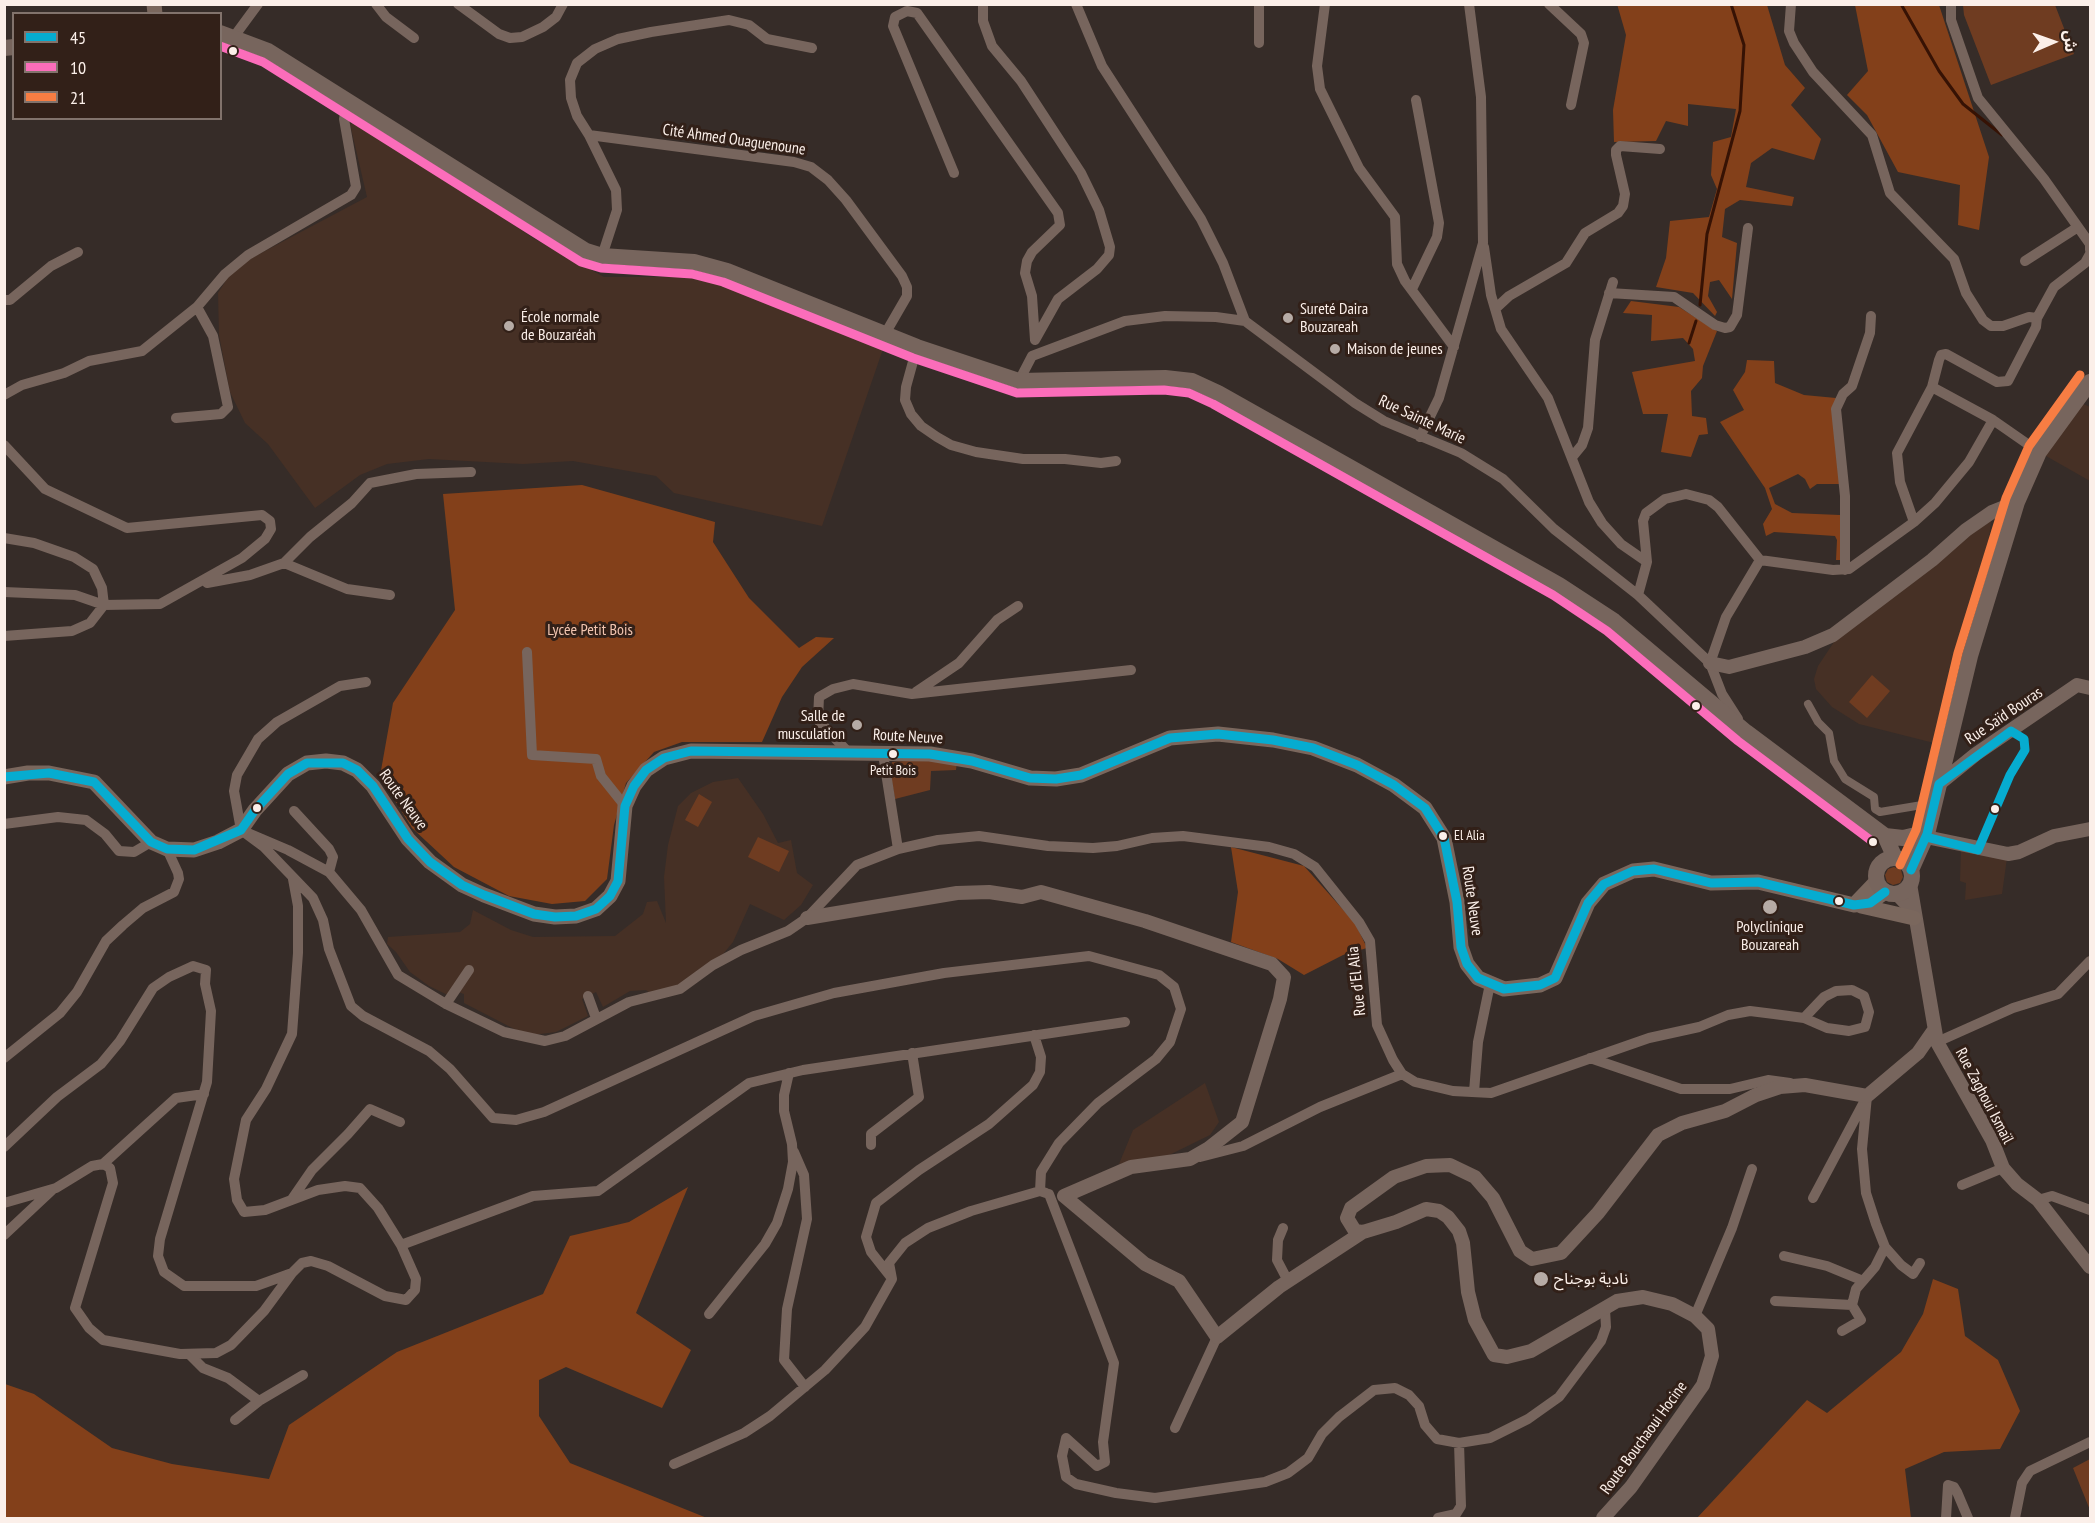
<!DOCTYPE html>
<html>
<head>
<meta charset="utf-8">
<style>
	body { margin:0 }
	#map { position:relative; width:2095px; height:1523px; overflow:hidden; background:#362c28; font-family:"PT Sans Narrow","Noto Sans Arabic",sans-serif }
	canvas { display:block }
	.frame { position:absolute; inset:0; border:6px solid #fbefe9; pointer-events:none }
	.legend { position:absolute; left:12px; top:12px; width:210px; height:108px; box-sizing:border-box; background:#322018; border:2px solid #82736c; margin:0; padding:8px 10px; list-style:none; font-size:18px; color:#fbefe9 }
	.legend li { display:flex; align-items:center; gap:12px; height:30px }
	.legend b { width:30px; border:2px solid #82736c }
	.north { position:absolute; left:2023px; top:12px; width:60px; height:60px; -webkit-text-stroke:4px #322018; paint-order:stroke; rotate:88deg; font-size:16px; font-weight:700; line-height:24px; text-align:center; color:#fbefe9 }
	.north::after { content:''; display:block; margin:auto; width:21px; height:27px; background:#fbefe9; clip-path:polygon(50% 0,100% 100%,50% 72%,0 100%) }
</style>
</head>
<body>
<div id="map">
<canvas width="2095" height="1523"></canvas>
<div class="frame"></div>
<ul class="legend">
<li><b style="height:8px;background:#06acd0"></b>45</li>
<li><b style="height:8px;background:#fb6dba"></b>10</li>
<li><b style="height:8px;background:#f77d43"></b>21</li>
</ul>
<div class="north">ش</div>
</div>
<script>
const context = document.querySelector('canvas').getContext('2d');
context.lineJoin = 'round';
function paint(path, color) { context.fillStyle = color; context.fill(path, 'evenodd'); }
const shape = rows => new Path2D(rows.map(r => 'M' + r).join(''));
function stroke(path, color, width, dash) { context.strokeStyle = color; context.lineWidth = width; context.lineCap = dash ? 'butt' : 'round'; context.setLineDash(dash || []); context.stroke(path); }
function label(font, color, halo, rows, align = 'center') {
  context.font = font + ' "PT Sans Narrow","Noto Sans Arabic",sans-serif'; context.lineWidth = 6; context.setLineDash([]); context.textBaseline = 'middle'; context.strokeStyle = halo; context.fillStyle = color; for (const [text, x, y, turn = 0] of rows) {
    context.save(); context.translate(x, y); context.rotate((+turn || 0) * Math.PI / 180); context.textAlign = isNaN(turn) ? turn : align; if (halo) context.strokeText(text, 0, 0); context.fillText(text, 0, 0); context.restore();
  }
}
paint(shape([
	[364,121,533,238,604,277,709,277,883,349,822,526,674,493,656,476,573,461,523,464,429,459,387,464,360,475,315,508,268,444,245,423,230,392,219,335,218,293,230,274,246,261,367,197,350,124],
	[2077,401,2090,407,2090,481,2039,452],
	[1992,512,1986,566,1938,744,1859,724,1832,707,1816,689,1814,679,1818,666,1844,627],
	[738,778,763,814,778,843,791,840,797,873,813,885,801,905,784,920,750,904,733,942,710,970,676,987,650,993,646,990,630,991,603,1007,596,992,582,999,588,1016,556,1032,532,1035,522,1033,464,1003,464,994,455,991,452,997,429,986,410,972,396,952,387,944,388,937,460,932,470,924,473,910,511,930,533,937,615,936,643,914,647,902,657,901,666,923,664,877,668,845,678,806,691,793,713,782],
	[1961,851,2007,858,2002,894,1965,900,1966,883,1960,881],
	[1205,1083,1219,1122,1210,1135,1159,1160,1119,1164,1133,1130]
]), '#463025');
paint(shape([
	[1963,5,2055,5,2074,54,1991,85,1964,15],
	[1872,675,1890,691,1867,718,1849,702],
	[929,759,957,762,956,770,931,771,930,790,895,799,890,771,892,762],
	[699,794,712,802,698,827,685,820],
	[758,837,789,851,779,872,748,857],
	[1894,867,1901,870,1903,877,1900,883,1893,885,1887,882,1885,875,1888,869],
	[2090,1459,2090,1510,2073,1468]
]), '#6f3c21');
paint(shape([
	[1617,4,1767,5,1785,65,1805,88,1791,105,1821,139,1814,160,1772,148,1751,163,1746,187,1794,197,1792,206,1740,200,1725,209,1722,237,1737,243,1732,299,1719,280,1710,282,1708,296,1717,312,1715,316,1693,293,1656,287,1666,258,1670,221,1709,217,1717,189,1711,175,1713,142,1731,137,1736,109,1688,104,1688,126,1666,121,1656,141,1614,142,1613,110,1626,35],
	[1855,5,1939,5,1989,157,1979,230,1958,225,1960,185,1898,172,1867,115,1847,95,1868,71],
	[1631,301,1679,307,1717,331,1703,366,1702,378,1691,391,1692,416,1706,418,1708,434,1699,435,1691,457,1661,452,1668,414,1643,414,1632,372,1695,361,1693,349,1683,338,1651,341,1652,315,1623,313],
	[1747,360,1774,361,1775,383,1804,395,1836,398,1842,484,1817,484,1810,489,1805,479,1798,474,1769,488,1775,504,1792,513,1840,515,1841,560,1836,560,1837,540,1835,536,1774,532,1766,536,1763,524,1772,509,1765,488,1720,422,1744,410,1733,390,1745,372],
	[582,485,715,522,713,542,749,598,799,648,816,637,834,638,802,667,782,697,762,742,682,742,654,752,626,783,614,825,607,879,585,901,552,904,509,896,454,867,412,828,380,776,393,703,455,610,443,494],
	[1231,847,1304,866,1355,923,1367,948,1343,955,1304,975,1278,959,1231,942,1238,892],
	[688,1187,636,1313,691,1350,662,1408,566,1367,539,1380,539,1416,570,1463,707,1518,5,1518,5,1384,34,1394,112,1448,172,1464,269,1479,289,1425,397,1352,543,1294,570,1236,629,1222],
	[1933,1279,1958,1289,1965,1336,1998,1360,2020,1411,2000,1449,1944,1452,1905,1469,1911,1518,1697,1518,1807,1400,1827,1413,1901,1352,1923,1314]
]), '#83401a');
stroke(shape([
	[1901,4,1939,71,1963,104,2002,135],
	[1700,305,1707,234,1740,111,1744,45,1731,4],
	[1689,343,1696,321]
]), '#361204', 3);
stroke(shape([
	[1808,704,1818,722,1829,733,1834,761,1845,779,1874,797,1875,809,1880,812,1934,803]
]), '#77655d', 8);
stroke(shape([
	[376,4,386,17,414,38],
	[458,4,499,34,510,38,522,37,543,27,556,17,563,4],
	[983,4,983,21,992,46,1021,81,1081,173,1099,210,1110,247,1109,255,1097,269,1058,299,1035,340],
	[1076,4,1102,66,1201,219,1223,263,1245,321],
	[1259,4,1259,43],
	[1325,4,1317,66,1320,89,1359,168,1395,217,1397,264,1405,281,1454,347],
	[1549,4,1581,34,1584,43,1571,105],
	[1791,4,1789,31,1794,43,1813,72,1872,135,1890,193,1954,259,1966,293,1983,320,1991,326,2003,326,2029,317,2037,318,2036,327,2008,381,1997,382,1946,354,1941,355,1939,360,1932,387],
	[1951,4,1951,20,1978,98,2044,179,2090,244,2090,250],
	[233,38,258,4],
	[589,135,794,162,811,167,828,180,846,200,902,276,907,287,907,296,885,334],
	[954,173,893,26,895,17,907,11,917,13,1058,213,1060,225,1032,252,1027,261,1025,273,1032,296,1035,340],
	[1484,247,1491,295,1501,329,1548,398,1589,502,1602,523,1621,544,1647,562,1638,595],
	[602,256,617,210,616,190,589,135,577,116,571,98,570,80,577,63,595,49,618,39,651,32,729,20,749,25,767,39,812,48],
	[2025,261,2078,227],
	[1412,289,1437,237,1439,223,1416,100],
	[1609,293,1674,297,1715,325,1725,328,1730,327,1737,315,1748,228],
	[4,300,10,300,51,266,78,252],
	[1495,309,1509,296,1566,263,1585,233,1618,213,1623,206,1625,194,1616,155,1616,150,1620,146,1660,149],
	[2037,318,2054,287,2085,263,2090,254],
	[917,347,906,387,905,400,911,414,921,426,937,437,951,445,976,452,1023,459,1065,459,1101,463,1116,461],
	[1019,381,1032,356,1125,321,1165,316,1216,317,1245,321,1355,403,1384,421,1461,453,1503,479,1554,529,1638,595,1710,663,1722,694,1738,719],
	[4,395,22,385,64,373,89,361,142,351,197,307,225,274,248,255,351,195,356,187,344,119,348,99],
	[176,418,221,414,228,407,213,336,197,307],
	[1420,437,1439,398,1483,243,1481,97,1469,4],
	[4,445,45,489,127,528,262,515,270,521,271,529,265,539,242,558,160,604,104,605,75,595,4,592],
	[1573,456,1582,445,1588,428,1595,340,1613,282],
	[1914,522,1900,482,1897,453,1932,387,1993,420,2039,452],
	[4,538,34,543,74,557,93,569,102,588,104,605,90,623,72,631,4,636],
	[1647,562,1643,521,1646,513,1665,499,1686,494,1709,500,1718,507,1760,560,1833,570,1849,569,1914,522,1935,503,1969,462,1993,420],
	[284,563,347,589,390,595],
	[1845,570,1845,496,1836,409,1843,394,1852,386,1870,333,1871,316],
	[207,583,250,575,284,563,310,537,352,503,370,483,416,474,471,472],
	[527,652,532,755,596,759,601,776,625,806],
	[1710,663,1726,617,1760,560],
	[366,682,340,686,277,722,258,739,237,775,234,791,241,830,264,847,313,898,323,920,329,949,351,1006,363,1016,429,1051,450,1069,493,1118,516,1120,544,1112,754,1016,834,993,944,973,1089,956,1159,975,1174,987,1181,1009,1170,1042,1156,1059,1098,1103,1059,1143,1041,1172,1040,1191],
	[916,692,959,663,997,620,1018,606],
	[848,752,818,720,819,697,833,689,853,684,912,694,1131,670],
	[883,754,898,849],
	[294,811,329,849,333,857,329,872],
	[4,824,58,817,86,820,105,834,119,851,134,852,151,842],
	[241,830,288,850,329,872,361,910,398,975,446,1004,504,1032,545,1041,565,1036,629,1002,680,989,713,965,741,950,788,931,807,918,857,865,898,849,938,840,979,836,1048,846,1093,848,1117,846,1152,838,1183,836,1269,847,1294,854,1315,867,1359,922,1370,941,1377,1025,1393,1060,1402,1074,1415,1082,1453,1091,1491,1093,1649,1038,1699,1027,1728,1015,1750,1011,1774,1014,1804,1018,1827,1028,1849,1031,1865,1027,1869,1012,1864,996,1852,990,1836,991,1824,997,1804,1018],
	[588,996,596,1018],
	[446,1004,469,970],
	[1937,1042,2013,1008,2058,994,2090,961],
	[4,1058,60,1013,77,992,106,941,123,925,143,908,174,892,179,879,178,873,167,849],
	[1590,1058,1681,1089,1730,1089,1768,1080,1790,1083],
	[1474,1092,1478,1042,1490,984],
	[1867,1096,1862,1149,1866,1193,1876,1224,1885,1247,1901,1265,1913,1274,1920,1263],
	[871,1145,871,1134,919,1097,912,1053],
	[4,1147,57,1097,101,1064,120,1041,153,988,169,977,193,966,206,970,205,984,211,1011,207,1082,160,1239,158,1256,164,1272,184,1286,256,1286,292,1273],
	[794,1152,804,1175,807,1219,787,1309,784,1360,805,1387],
	[1200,1157,1243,1146,1320,1107,1402,1074],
	[103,1164,176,1098,204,1094],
	[1962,1185,2003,1168],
	[1049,1194,1114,1363,1103,1442,1105,1462,1097,1466,1066,1438,1062,1456,1066,1477,1076,1484,1116,1493,1155,1498,1265,1482,1288,1473,1308,1458,1322,1434,1339,1417,1374,1390,1395,1388,1409,1395,1419,1406,1425,1425,1437,1439,1459,1443,1490,1438,1528,1419,1559,1397,1601,1341,1606,1327,1605,1309],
	[1813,1198,1864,1102],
	[292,1199,312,1170,348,1134,370,1109,400,1122],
	[2038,1200,2052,1196,2090,1210],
	[4,1203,56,1188,92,1166,103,1164,110,1168,113,1183,75,1308,89,1328,103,1340,180,1354,216,1353,231,1345,264,1311,292,1273,302,1263,311,1261,328,1266,385,1296,406,1300,415,1290,416,1279,401,1245,378,1208,360,1188,345,1186,318,1190,265,1210,244,1212,237,1200,234,1179,246,1120,266,1089,292,1034,298,953,298,906,293,879],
	[1283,1228,1278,1240,1277,1260,1288,1281],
	[4,1235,52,1190],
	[401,1245,533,1196,598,1191,749,1083,803,1070,1125,1022],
	[1784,1256,1827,1266,1861,1280],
	[890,1276,871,1252,866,1237,876,1203,919,1170,989,1124,1033,1085,1040,1072,1041,1057,1034,1035],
	[1775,1301,1852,1305],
	[709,1314,765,1244,777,1223,788,1189,793,1162,792,1144,784,1111,784,1095,789,1073],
	[1695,1316,1732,1228,1752,1169],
	[1842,1331,1861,1320,1852,1305,1856,1289,1875,1267,1885,1247],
	[189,1354,203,1368,228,1378,259,1401,303,1375],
	[235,1420,259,1401],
	[1175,1428,1217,1337],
	[674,1464,744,1433,770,1416,825,1370,865,1327,892,1279,889,1263,905,1243,928,1228,971,1211,1040,1191,1046,1193],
	[1438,1518,1456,1514,1461,1506,1459,1443],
	[1946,1518,1948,1485,1954,1487,1957,1492,1968,1518],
	[2015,1518,2022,1483,2030,1471,2090,1442]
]), '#77655d', 10);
stroke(shape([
	[1710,663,1729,667,1805,647,1833,635,1932,560,1966,530,1992,512,2017,502],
	[1939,784,1976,754,2077,685,2090,688],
	[1926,837,2008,854,2019,852,2054,836,2090,829],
	[1910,884,1937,1042,1992,1140,2003,1168,2017,1184,2038,1200,2090,1267],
	[1897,894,1912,910],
	[807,918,957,893,989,892,1022,897,1041,892,1145,921,1272,964,1284,977,1280,999,1242,1122,1209,1148,1190,1159,1131,1167,1064,1196,1145,1264,1179,1281,1217,1337,1279,1287,1363,1232],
	[1603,1518,1631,1487,1703,1385,1712,1356,1708,1329,1695,1316,1672,1304,1643,1297,1617,1301,1531,1351,1507,1357,1494,1355,1475,1320,1468,1292,1463,1243,1459,1231,1448,1217,1439,1211,1426,1209,1396,1222,1363,1232,1355,1231,1347,1218,1351,1208,1394,1177,1426,1166,1450,1165,1475,1177,1493,1198,1520,1251,1532,1259,1561,1253,1598,1213,1658,1135,1682,1123,1725,1111,1756,1095,1780,1087,1805,1085,1867,1096,1918,1053,1934,1030]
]), '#77655d', 14);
stroke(shape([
	[154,4,155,14],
	[4,777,28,773,49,773,94,782,151,842,167,849,194,850,218,842,241,830,255,810,288,774,307,763,326,761,343,763,357,770,373,786,408,839,430,862,462,885,484,895,534,914,555,917,576,916,596,909,610,896,618,881,625,806,634,786,646,770,664,758,691,751,930,754,972,761,1030,778,1056,779,1081,775,1170,738,1218,734,1273,740,1313,748,1357,765,1394,785,1425,808,1444,838,1457,902,1461,947,1467,964,1478,978,1504,989,1540,985,1555,978,1588,903,1604,884,1633,871,1654,869,1711,883,1758,882,1854,905,1870,903,1885,892],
	[1854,905,1876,882],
	[1861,906,1914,918]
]), '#7a675d', 15);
stroke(shape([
	[220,33,268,51,586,251,602,256,694,262,727,271,917,347,1019,381,1165,378,1192,381,1218,393,1559,585,1614,621,1746,732,1885,836,1895,858],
	[4,48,14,47],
	[1885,836,1903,838,1920,834],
	'1876 876a18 18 0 1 1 36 0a18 18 0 1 1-36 0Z',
	[1911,870,1927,834,1970,656,2017,502,2039,452,2090,382]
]), '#77655d', 16);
stroke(shape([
	[4,777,49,773,94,782,151,842,167,849,194,850,241,830,255,810,288,774,307,763,343,763,357,770,373,786,408,839,430,862,462,885,484,895,534,914,555,917,576,916,596,909,610,896,618,881,625,806,634,786,646,770,664,758,691,751,930,754,972,761,1030,778,1056,779,1081,775,1170,738,1218,734,1273,740,1313,748,1357,765,1394,785,1425,808,1444,838,1457,902,1461,947,1467,964,1478,978,1504,989,1540,985,1555,978,1588,903,1604,884,1633,871,1654,869,1711,883,1758,882,1854,905,1870,903,1885,892],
	[1911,870,1927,834,1939,784,2011,731,2024,739,2025,750,2010,775,1978,850,1926,837]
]), '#06acd0', 9);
stroke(shape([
	[220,46,263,62,581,262,601,268,692,274,723,282,913,358,1017,393,1164,390,1189,393,1213,404,1553,595,1607,631,1738,741,1873,842]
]), '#fb6dba', 9);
stroke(shape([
	[1900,865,1916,830,1958,653,2006,498,2029,446,2080,375]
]), '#f77d43', 9);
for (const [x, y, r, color] of [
	[233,51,5,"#fbefe9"],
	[1288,318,6,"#b6aba5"],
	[509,326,6,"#b6aba5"],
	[1335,349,6,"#b6aba5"],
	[1696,706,5,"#fbefe9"],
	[857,725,6,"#b6aba5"],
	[893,754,5,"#fbefe9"],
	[257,808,5,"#fbefe9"],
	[1995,809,5,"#fbefe9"],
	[1443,836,5,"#fbefe9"],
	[1873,842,5,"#fbefe9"],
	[1839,901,5,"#fbefe9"],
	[1770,907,8,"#b6aba5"],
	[1541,1279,8,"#b6aba5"]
]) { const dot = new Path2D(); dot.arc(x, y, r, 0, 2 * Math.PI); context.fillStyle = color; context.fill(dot); stroke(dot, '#322018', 2); }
label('14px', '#fbefe9', '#322018', [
	["Petit Bois",893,771],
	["El Alia",1454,836,"left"]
]);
label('16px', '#fbefe9', '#322018', [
	["Cité Ahmed Ouaguenoune",734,140,8],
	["Rue Sainte Marie",1422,420,25],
	["Rue Saïd Bouras",2004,716,-34],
	["Route Neuve",908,737,3],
	["Route Neuve",403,800,54],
	["Route Neuve",1472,901,82],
	["Rue d'El Alia",1357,981,-96],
	["Rue Zaghoui Ismaïl",1984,1096,62],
	["Route Bouchaoui Hocine",1644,1438,-54]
]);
label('16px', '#fbefe9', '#322018', [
	["Sureté Daira",1300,309],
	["Bouzareah",1300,327],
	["École normale",521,317],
	["de Bouzaréah",521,335],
	["Maison de jeunes",1347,349],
	["Salle de",845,716,"right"],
	["musculation",845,734,"right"],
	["Polyclinique",1770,927,"center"],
	["Bouzareah",1770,945,"center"],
	["نادية بوجناح",1554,1279]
], 'left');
label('16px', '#f2c5b0', '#322018', [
	["Lycée Petit Bois",590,630]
]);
</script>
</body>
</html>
